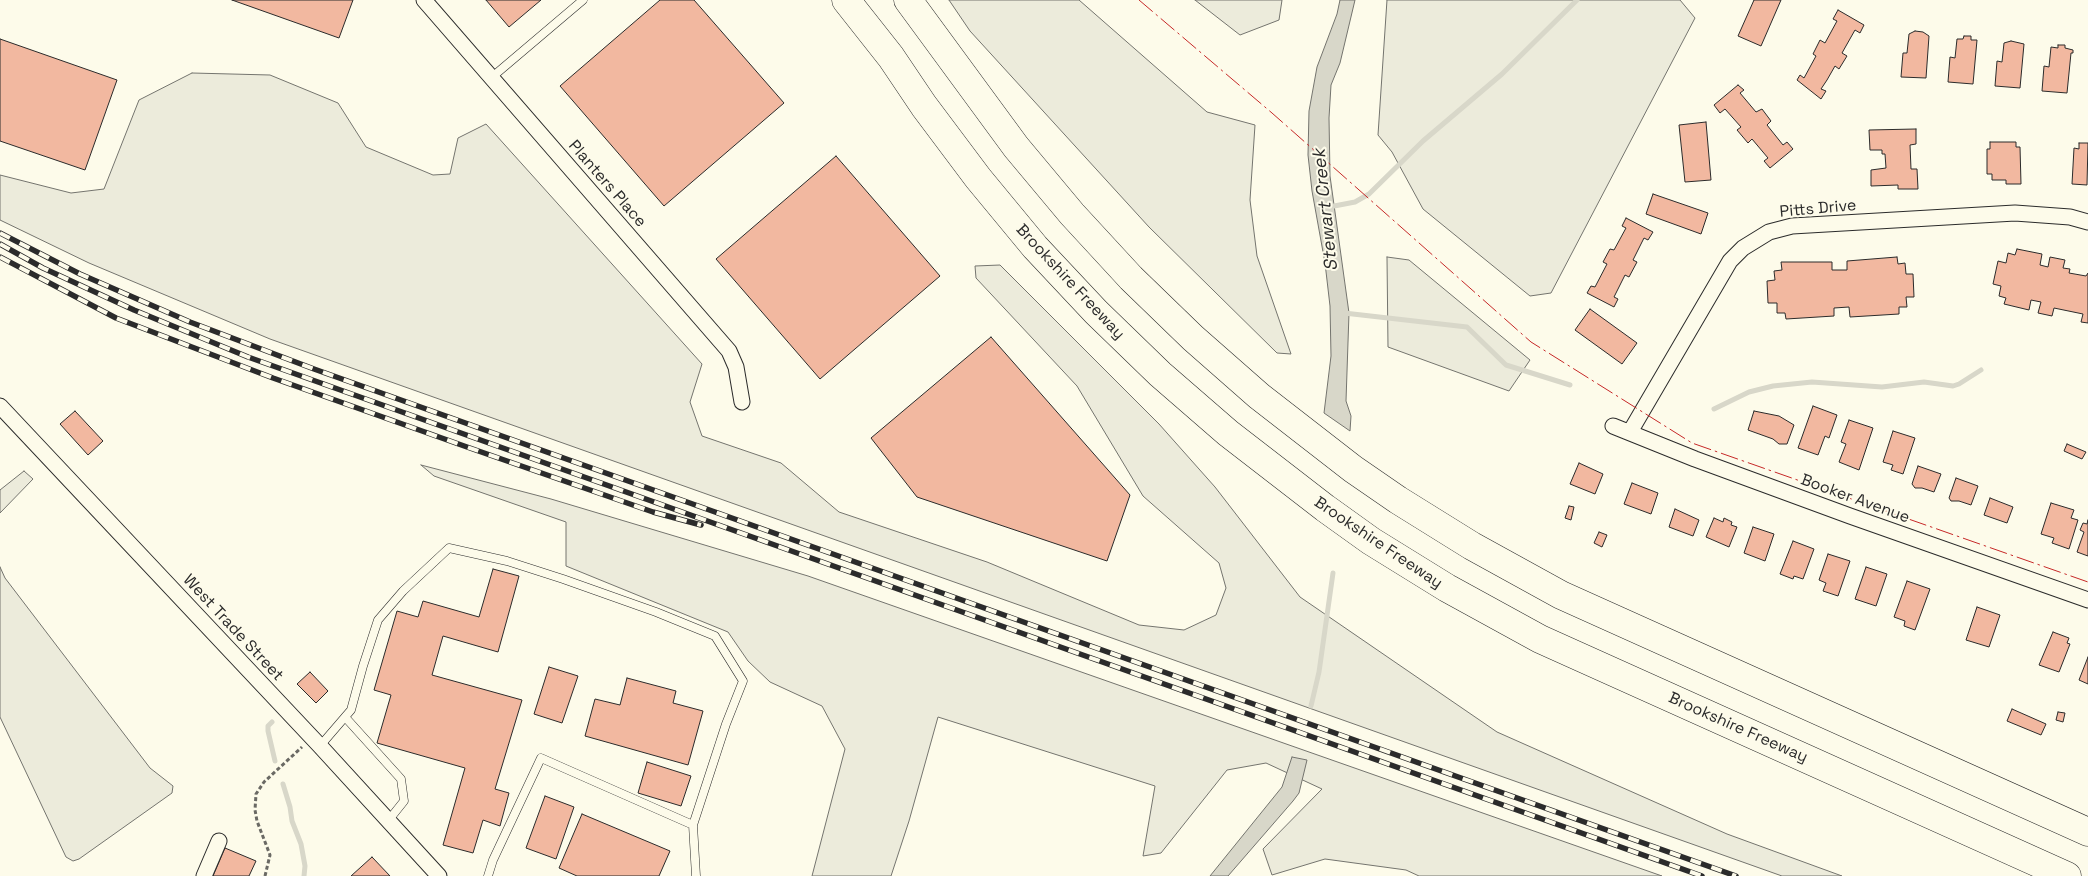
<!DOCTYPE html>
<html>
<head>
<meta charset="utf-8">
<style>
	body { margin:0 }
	canvas { display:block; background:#fdfbea }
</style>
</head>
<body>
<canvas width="2088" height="876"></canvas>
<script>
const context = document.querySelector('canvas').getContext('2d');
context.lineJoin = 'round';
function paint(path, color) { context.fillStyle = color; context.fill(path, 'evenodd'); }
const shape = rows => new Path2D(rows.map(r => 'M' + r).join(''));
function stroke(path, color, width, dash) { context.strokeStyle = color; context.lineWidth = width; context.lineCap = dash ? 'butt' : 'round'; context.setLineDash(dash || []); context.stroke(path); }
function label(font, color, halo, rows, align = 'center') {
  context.font = font + ' "Space Grotesk",sans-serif'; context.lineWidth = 4; context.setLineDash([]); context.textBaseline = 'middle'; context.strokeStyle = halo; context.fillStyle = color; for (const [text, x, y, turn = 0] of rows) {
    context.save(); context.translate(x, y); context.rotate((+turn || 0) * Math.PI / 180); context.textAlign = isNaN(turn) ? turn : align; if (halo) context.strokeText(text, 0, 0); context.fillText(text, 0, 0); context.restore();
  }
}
const green = shape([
	[949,0,1079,0,1207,112,1255,125,1250,200,1257,256,1291,354,1277,353,1149,227,970,31,949,0],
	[1195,0,1282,0,1279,20,1240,35,1195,0],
	[1387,0,1680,0,1695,18,1551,293,1530,296,1423,209,1392,152,1378,135,1387,0],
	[192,73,270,75,338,103,366,147,433,175,450,174,458,138,486,124,702,364,690,402,702,436,781,463,839,512,987,562,1139,625,1184,630,1216,615,1226,588,1219,563,1143,496,1077,386,976,278,975,266,1000,265,1159,424,1215,487,1300,597,1497,732,1727,834,1842,876,1782,876,270,339,89,263,0,220,0,175,71,193,104,189,139,100,192,73],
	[1387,257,1409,260,1530,360,1509,391,1388,347,1387,257],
	[421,465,551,499,808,576,1662,876,1419,876,1406,870,1325,859,1272,875,1263,849,1322,789,1266,763,1227,770,1161,853,1143,856,1155,786,938,717,909,821,891,876,812,876,845,749,822,706,770,682,748,661,728,632,566,566,566,522,434,476,421,465],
	[24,471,33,479,0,513,0,490,24,471],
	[0,567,5,578,150,768,173,786,172,793,79,859,73,861,66,857,0,717,0,567]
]);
paint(green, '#ecebdb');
stroke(green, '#74746e', 1);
const water = shape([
	[1340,0,1355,0,1340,63,1331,85,1329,118,1330,176,1349,313,1346,401,1351,416,1350,431,1324,413,1331,356,1330,306,1325,263,1312,191,1308,155,1309,111,1317,67,1337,14,1340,0],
	[1292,757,1307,760,1299,793,1293,801,1228,876,1210,876,1282,787,1292,757]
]);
paint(water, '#d8d7c9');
stroke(water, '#74746e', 1);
stroke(shape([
	[1329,207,1355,202,1369,194,1423,141,1502,74,1577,0],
	[1344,313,1467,327,1506,365,1570,385],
	[1714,409,1749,392,1773,386,1812,382,1882,387,1924,382,1953,386,1959,384,1981,370],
	[1311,706,1319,672,1333,573],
	[272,722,268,726,268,731,275,761],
	[283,784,290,807,292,821,301,844,305,866,304,876]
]), '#d8d7c9', 5);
const building = shape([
	[232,0,353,0,339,38,232,0],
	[486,0,541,0,509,27,486,0],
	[660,0,694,0,784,103,664,206,560,86,660,0],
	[1754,0,1781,0,1761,46,1738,36,1754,0],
	[1838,10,1864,25,1860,33,1855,30,1842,53,1847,56,1839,69,1835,66,1827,80,1821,89,1826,91,1821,99,1797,80,1800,75,1804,78,1816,56,1813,54,1820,40,1825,43,1837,21,1833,19,1838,10],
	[1915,31,1923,32,1929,36,1926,78,1901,77,1903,53,1907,53,1909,34,1915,31],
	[1964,36,1971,36,1971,40,1977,40,1973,84,1948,82,1950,57,1955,58,1957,39,1963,39,1964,36],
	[0,39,117,80,85,170,0,141,0,39],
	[2011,41,2024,44,2020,88,1995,86,1997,61,2002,62,2004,43,2011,41],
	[2058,45,2065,45,2065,48,2073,50,2073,53,2071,53,2067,93,2042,91,2044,66,2049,67,2051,47,2058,48,2058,45],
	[1738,85,1744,90,1740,93,1756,112,1762,109,1771,121,1767,125,1783,145,1787,142,1793,149,1770,168,1764,161,1768,158,1752,139,1748,143,1737,130,1741,127,1725,109,1720,113,1714,105,1738,85],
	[1706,122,1711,180,1685,182,1679,125,1706,122],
	[1916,129,1916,144,1910,145,1911,169,1917,169,1918,189,1898,189,1898,185,1871,186,1871,170,1886,168,1885,154,1882,154,1882,150,1870,150,1869,130,1916,129],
	[1990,142,2016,142,2016,147,2020,147,2021,184,2006,184,2006,180,1992,180,1992,174,1987,174,1987,149,1990,149,1990,142],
	[2079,143,2088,143,2087,185,2072,184,2074,148,2079,149,2079,143],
	[836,156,940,276,820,379,716,259,836,156],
	[1653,194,1708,213,1701,234,1646,214,1653,194],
	[1626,218,1653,232,1648,240,1644,238,1633,260,1637,262,1629,277,1625,275,1614,297,1618,299,1614,307,1587,293,1591,286,1595,287,1607,264,1603,262,1610,249,1614,250,1626,228,1622,226,1626,218],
	[2017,249,2042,254,2040,265,2048,267,2050,257,2065,260,2063,268,2070,269,2069,273,2086,276,2088,273,2088,323,2081,322,2083,314,2054,308,2052,316,2038,313,2041,302,2031,300,2029,310,2004,304,2006,298,1999,296,2001,286,1993,284,1998,261,2006,263,2008,253,2015,255,2017,249],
	[1897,257,1898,264,1905,263,1906,274,1913,274,1914,297,1906,297,1907,307,1899,307,1899,314,1850,317,1849,307,1834,308,1834,316,1786,319,1785,313,1777,313,1777,303,1768,303,1767,281,1775,280,1774,271,1782,270,1781,262,1832,262,1832,270,1847,270,1847,261,1897,257],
	[1590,309,1637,343,1622,364,1575,330,1590,309],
	[991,337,1130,495,1107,561,917,497,871,438,991,337],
	[1813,406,1837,415,1829,438,1825,436,1818,455,1798,448,1813,406],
	[75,411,103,441,88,455,60,424,75,411],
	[1754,411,1779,416,1794,425,1787,444,1779,444,1773,439,1748,430,1754,411],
	[1849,420,1873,428,1859,470,1839,462,1846,444,1841,442,1849,420],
	[1893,431,1915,438,1903,474,1891,470,1893,465,1883,462,1893,431],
	[2067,444,2086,452,2082,459,2064,451,2067,444],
	[1579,463,1603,474,1595,494,1570,484,1579,463],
	[1918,466,1941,474,1934,492,1922,488,1915,488,1912,484,1918,466],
	[1956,478,1978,486,1971,505,1959,501,1951,501,1949,498,1956,478],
	[1632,483,1658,493,1651,514,1624,504,1632,483],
	[1990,498,2013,507,2007,523,1984,515,1990,498],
	[2051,503,2074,510,2071,518,2078,520,2069,549,2052,543,2054,538,2041,534,2051,503],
	[1569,506,1574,507,1571,520,1565,518,1569,506],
	[1675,509,1699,520,1693,536,1669,527,1675,509],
	[1714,518,1723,522,1724,518,1732,522,1731,525,1737,527,1729,547,1706,537,1714,518],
	[2088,520,2088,556,2077,552,2084,532,2080,530,2083,523,2087,524,2088,520],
	[1753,527,1774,534,1765,561,1744,553,1753,527],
	[1599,532,1607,535,1602,547,1594,543,1599,532],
	[1793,541,1814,549,1803,579,1794,576,1793,579,1780,574,1793,541],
	[1828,554,1850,561,1838,596,1823,591,1826,583,1819,580,1828,554],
	[1866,567,1887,574,1876,606,1855,599,1866,567],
	[493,569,519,576,498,652,443,636,432,675,522,700,495,789,509,793,500,826,483,820,473,853,443,845,465,768,377,743,391,695,374,690,397,611,418,617,423,601,479,617,493,569],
	[1907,581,1930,589,1915,630,1904,626,1905,621,1894,617,1907,581],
	[1977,607,2000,615,1989,647,1966,640,1977,607],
	[2053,632,2069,638,2067,643,2070,644,2059,672,2039,665,2053,632],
	[2088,657,2088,684,2079,680,2088,657],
	[549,667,578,676,562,723,534,714,549,667],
	[310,672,328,691,316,703,297,684,310,672],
	[627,678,676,691,673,703,703,711,688,765,585,736,595,699,620,705,627,678],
	[2012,709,2046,724,2041,735,2007,721,2012,709],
	[2058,712,2065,713,2063,722,2056,720,2058,712],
	[647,762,691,776,681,806,638,793,647,762],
	[545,796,574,807,556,859,526,848,545,796],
	[582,814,670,851,659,876,577,876,559,868,582,814],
	[225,848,256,861,249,876,213,876,225,848],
	[372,857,390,876,351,876,372,857]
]);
paint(building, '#f2b8a0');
stroke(building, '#2b2b2b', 1);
const service = shape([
	[491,78,583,0],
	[345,717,401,779,404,801,388,821],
	[320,746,351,710,363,666,378,620,403,591,449,548,507,561,563,579,656,612,715,636,743,681,726,724,693,825,696,876],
	[488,876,493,860,541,758,693,825]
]);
const minor = shape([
	[424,0,729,351,736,367,742,402],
	[0,406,320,746,439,876],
	[1613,426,1695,459,1850,516,2088,600],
	[1630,432,1730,261,1743,248,1769,232,1792,226,2015,213,2070,217,2088,222],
	[204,876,219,841]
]);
const motorway = shape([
	[846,0,891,57,924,106,978,178,1035,247,1096,312,1160,374,1228,433,1325,508,1371,541,1447,588,1540,639,2067,876],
	[908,0,1016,147,1072,214,1131,278,1193,338,1259,396,1353,469,1398,500,1472,546,1561,595,2088,832]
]);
stroke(service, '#2b2b2b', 9);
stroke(minor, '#2b2b2b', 17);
stroke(motorway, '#2b2b2b', 29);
stroke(shape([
	[265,876,270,855,257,821,255,810,256,794,264,782,302,747]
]), '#6a6964', 3, [4, 2.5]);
stroke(service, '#fdfbea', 8);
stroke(minor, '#fdfbea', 15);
stroke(motorway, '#fdfbea', 28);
const rail = shape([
	[0,233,80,274,190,322,314,369,1736,876],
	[0,244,43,268,134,310,248,357,1702,876],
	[0,257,116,318,273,378,467,447,653,512,701,525]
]);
stroke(rail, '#2b2b2b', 5.5);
stroke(rail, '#fdfbea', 4, [11]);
stroke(shape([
	[1139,0,1272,113,1531,342,1692,443,2088,582]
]), '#c62828', 1, [18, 4, 2.5, 4]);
label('16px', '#2b2b2b', '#fdfbea', [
	["Planters Place",607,184,49],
	["Pitts Drive",1818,209,-5],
	["Brookshire Freeway",1070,282,47],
	["Booker Avenue",1855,499,20],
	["Brookshire Freeway",1378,543,34],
	["West Trade Street",233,628,47],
	["Brookshire Freeway",1738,728,24]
]);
label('italic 18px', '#2b2b2b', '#fdfbea', [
	["Stewart Creek",1326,210,-96]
]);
</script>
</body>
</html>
